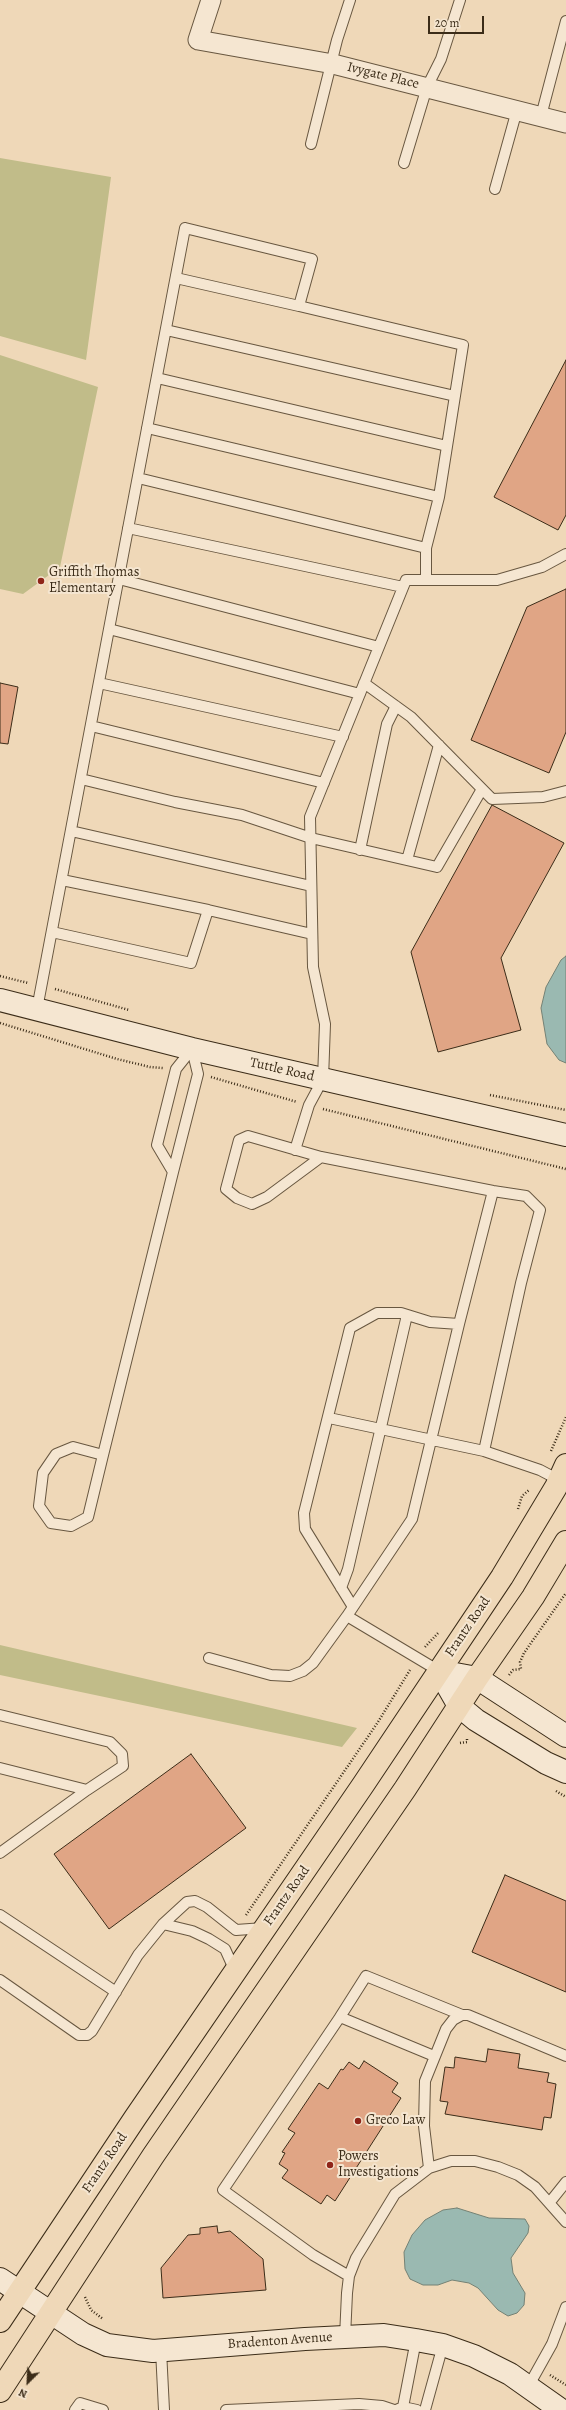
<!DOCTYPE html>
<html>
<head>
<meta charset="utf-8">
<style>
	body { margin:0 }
	#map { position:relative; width:566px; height:2410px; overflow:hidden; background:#efd8b8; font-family:Alegreya,serif }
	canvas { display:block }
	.north { position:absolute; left:8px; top:2362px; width:40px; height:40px; -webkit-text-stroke:3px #f5e6d1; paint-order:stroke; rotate:204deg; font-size:11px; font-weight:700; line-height:16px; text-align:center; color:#3b2c18 }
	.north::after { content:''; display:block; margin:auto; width:14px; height:18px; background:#3b2c18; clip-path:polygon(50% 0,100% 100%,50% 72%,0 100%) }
	.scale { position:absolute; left:428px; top:16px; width:56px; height:18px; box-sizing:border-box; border:2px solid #3b2c18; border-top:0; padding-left:5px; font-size:12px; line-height:14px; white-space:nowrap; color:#3b2c18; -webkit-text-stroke:3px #f5e6d1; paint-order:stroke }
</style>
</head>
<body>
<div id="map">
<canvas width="566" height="2410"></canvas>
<div class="north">N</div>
<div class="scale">20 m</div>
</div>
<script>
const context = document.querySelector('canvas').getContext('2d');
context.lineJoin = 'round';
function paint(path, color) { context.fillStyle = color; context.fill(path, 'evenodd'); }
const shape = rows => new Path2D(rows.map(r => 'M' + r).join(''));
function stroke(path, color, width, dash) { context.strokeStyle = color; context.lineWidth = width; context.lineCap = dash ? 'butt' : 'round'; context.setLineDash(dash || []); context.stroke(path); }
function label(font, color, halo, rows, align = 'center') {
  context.font = font + ' Alegreya,serif'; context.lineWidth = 4; context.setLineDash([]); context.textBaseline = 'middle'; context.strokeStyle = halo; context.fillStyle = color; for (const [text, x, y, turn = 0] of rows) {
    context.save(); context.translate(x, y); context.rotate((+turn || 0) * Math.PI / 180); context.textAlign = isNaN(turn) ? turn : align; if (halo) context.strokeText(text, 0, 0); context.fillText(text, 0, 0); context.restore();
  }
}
paint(shape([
	[0,158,111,177,86,360,0,336],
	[0,355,98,387,60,567,23,594,0,589],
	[0,1645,357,1728,342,1747,0,1675]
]), '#c1bc89');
const water = shape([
	[566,956,566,1063,559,1060,547,1044,541,1008,546,987,561,960,566,956],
	[457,2208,489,2218,525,2219,529,2226,528,2233,511,2258,513,2273,525,2293,524,2305,517,2313,508,2316,498,2310,478,2288,469,2283,452,2280,438,2285,423,2285,410,2279,405,2269,404,2252,412,2235,425,2220,443,2210,457,2208]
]);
paint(water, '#9ab9b1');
stroke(water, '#748174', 1);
const building = shape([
	[566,360,566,515,558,530,494,497,566,360],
	[566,589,566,732,549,773,471,740,527,607,566,589],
	[0,683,18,687,8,744,0,743,0,683],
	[492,805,564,843,501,958,521,1030,438,1052,411,952,492,805],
	[191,1754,246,1828,109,1929,54,1854,191,1754],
	[505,1875,566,1901,566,1992,472,1952,505,1875],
	[488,2049,520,2054,518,2068,549,2073,547,2082,556,2084,551,2118,544,2117,542,2130,445,2114,448,2102,440,2101,445,2067,454,2068,455,2057,486,2062,488,2049],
	[364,2061,398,2083,392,2092,401,2098,335,2201,327,2195,321,2204,282,2178,288,2170,279,2164,285,2153,282,2152,295,2133,288,2129,319,2083,328,2089,341,2069,343,2070,349,2062,359,2069,364,2061],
	[217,2226,218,2233,230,2231,263,2259,266,2290,163,2298,161,2268,188,2235,200,2234,200,2228,217,2226]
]);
paint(building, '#e0a585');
stroke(building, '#3b2c18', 1);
const lane = shape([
	[541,116,566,21],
	[311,144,337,40,350,0],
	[404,163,427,87,441,59,460,0],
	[495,189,517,110],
	[176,278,299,306],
	[166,330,455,396],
	[157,378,447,446],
	[147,428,439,497],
	[138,478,426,548],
	[128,528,403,587],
	[119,579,379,647],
	[109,629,360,694],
	[99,683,343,737],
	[364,683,411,717,492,799,543,797,566,791],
	[91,726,324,783],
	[81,779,175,802,242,815,311,838,437,867,482,789],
	[71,831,311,886],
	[360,850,387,724,396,706],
	[407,860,439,745],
	[62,880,208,910],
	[52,932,191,963,208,910,312,934],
	[37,1009,185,228,312,259,299,306,463,345,439,497,426,548,426,580],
	[295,1150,309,1105,323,1079,325,1024,313,967,310,817,406,580,497,580,542,567,566,554],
	[321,1157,267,1197,252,1204,237,1198,226,1189,239,1140,248,1136,321,1157,493,1191,526,1196,540,1210,521,1283,484,1451],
	[173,1172,157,1145,176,1069,192,1049],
	[329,1418,484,1451,540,1470,559,1480],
	[103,1455,73,1447,56,1454,43,1473,39,1506,51,1523,71,1526,88,1517,103,1455,173,1172,198,1074,192,1049],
	[341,1588,348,1569,407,1315],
	[353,1607,305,1529,304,1513,350,1328,377,1313,401,1313,430,1322,459,1324,493,1191],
	[347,1616,412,1519,459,1324],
	[209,1658,271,1675,290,1676,303,1671,313,1663,347,1616,439,1671],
	[0,1715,110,1742,122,1754,123,1766,87,1790],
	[0,1768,87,1790,0,1853],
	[0,1915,116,1992],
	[163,1924,192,1931,209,1939,225,1949,235,1971],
	[0,1980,79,2035,87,2035,92,2031,138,1955,163,1924,187,1902,195,1901,207,1907,236,1930,264,1928],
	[340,2017,366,1976,462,2015],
	[429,2168,424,2126,425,2081,446,2029,453,2020,462,2015,468,2015,566,2056],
	[550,2202,566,2182],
	[349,2276,313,2255,223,2190,340,2017,434,2056],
	[345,2337,347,2293,349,2276,356,2258,395,2194,429,2168,451,2161,475,2161,498,2167,518,2175,535,2187,566,2222],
	[161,2350,164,2410],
	[528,2387,552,2344,566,2307],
	[403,2407,417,2410],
	[75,2410,80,2403,103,2410],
	[226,2410,359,2404,382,2406,394,2410],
	[396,2410,403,2407,416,2340],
	[425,2410,443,2345]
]);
const street = shape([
	[211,0,198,40,333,64,566,123]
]);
const secondary = shape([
	[0,1000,192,1049,566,1135],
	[439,1671,459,1706,476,1720,546,1763,566,1772],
	[439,1671,477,1678,566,1736],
	[0,2279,83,2334,107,2345,153,2351,305,2339,384,2335,416,2340,443,2345,474,2356,510,2374,561,2410]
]);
const primary = shape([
	[0,2321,135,2118,363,1785,502,1577,556,1487,566,1465],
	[0,2391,153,2156,405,1789,477,1678,533,1597,566,1542]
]);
stroke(lane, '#685740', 12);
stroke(street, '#685740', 21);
stroke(secondary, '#3b2c18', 24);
stroke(primary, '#3b2c18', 24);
stroke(shape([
	[0,976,28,983],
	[55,989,129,1010],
	[0,1023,117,1059,150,1067,163,1068],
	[211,1077,297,1102],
	[490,1095,566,1110],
	[323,1109,566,1169],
	[551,1451,566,1417],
	[518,1509,522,1496,529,1490],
	[425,1647,439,1632],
	[509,1675,513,1670,521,1669,520,1662,524,1653,566,1593],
	[460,1743,467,1742,467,1738],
	[556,1791,566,1797],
	[246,1915,378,1722,410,1670],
	[85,2297,91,2310,103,2319],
	[550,2375,566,2385]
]), '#3b2c18', 2.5, [1, 2]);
stroke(lane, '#f5e6d1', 10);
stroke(street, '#f5e6d1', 19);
stroke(secondary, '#f5e6d1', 22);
stroke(primary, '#efd8b8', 22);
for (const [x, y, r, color] of [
	[41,581,4,"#8f2418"],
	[358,2121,4,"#8f2418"],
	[330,2165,4,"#8f2418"]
]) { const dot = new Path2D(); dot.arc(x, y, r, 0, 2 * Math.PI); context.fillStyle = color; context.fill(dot); stroke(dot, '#f5e6d1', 1.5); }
label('14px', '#3b2c18', '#f5e6d1', [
	["Ivygate Place",383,76,14],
	["Tuttle Road",282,1070,13],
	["Frantz Road",468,1627,-56],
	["Frantz Road",287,1896,-55],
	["Frantz Road",105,2163,-56],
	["Bradenton Avenue",280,2341,-4]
]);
label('14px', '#3b2c18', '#f5e6d1', [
	["Griffith Thomas",49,573],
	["Elementary",49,589],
	["Greco Law",366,2121],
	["Powers",338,2157],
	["Investigations",338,2173]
], 'left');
</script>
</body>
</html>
